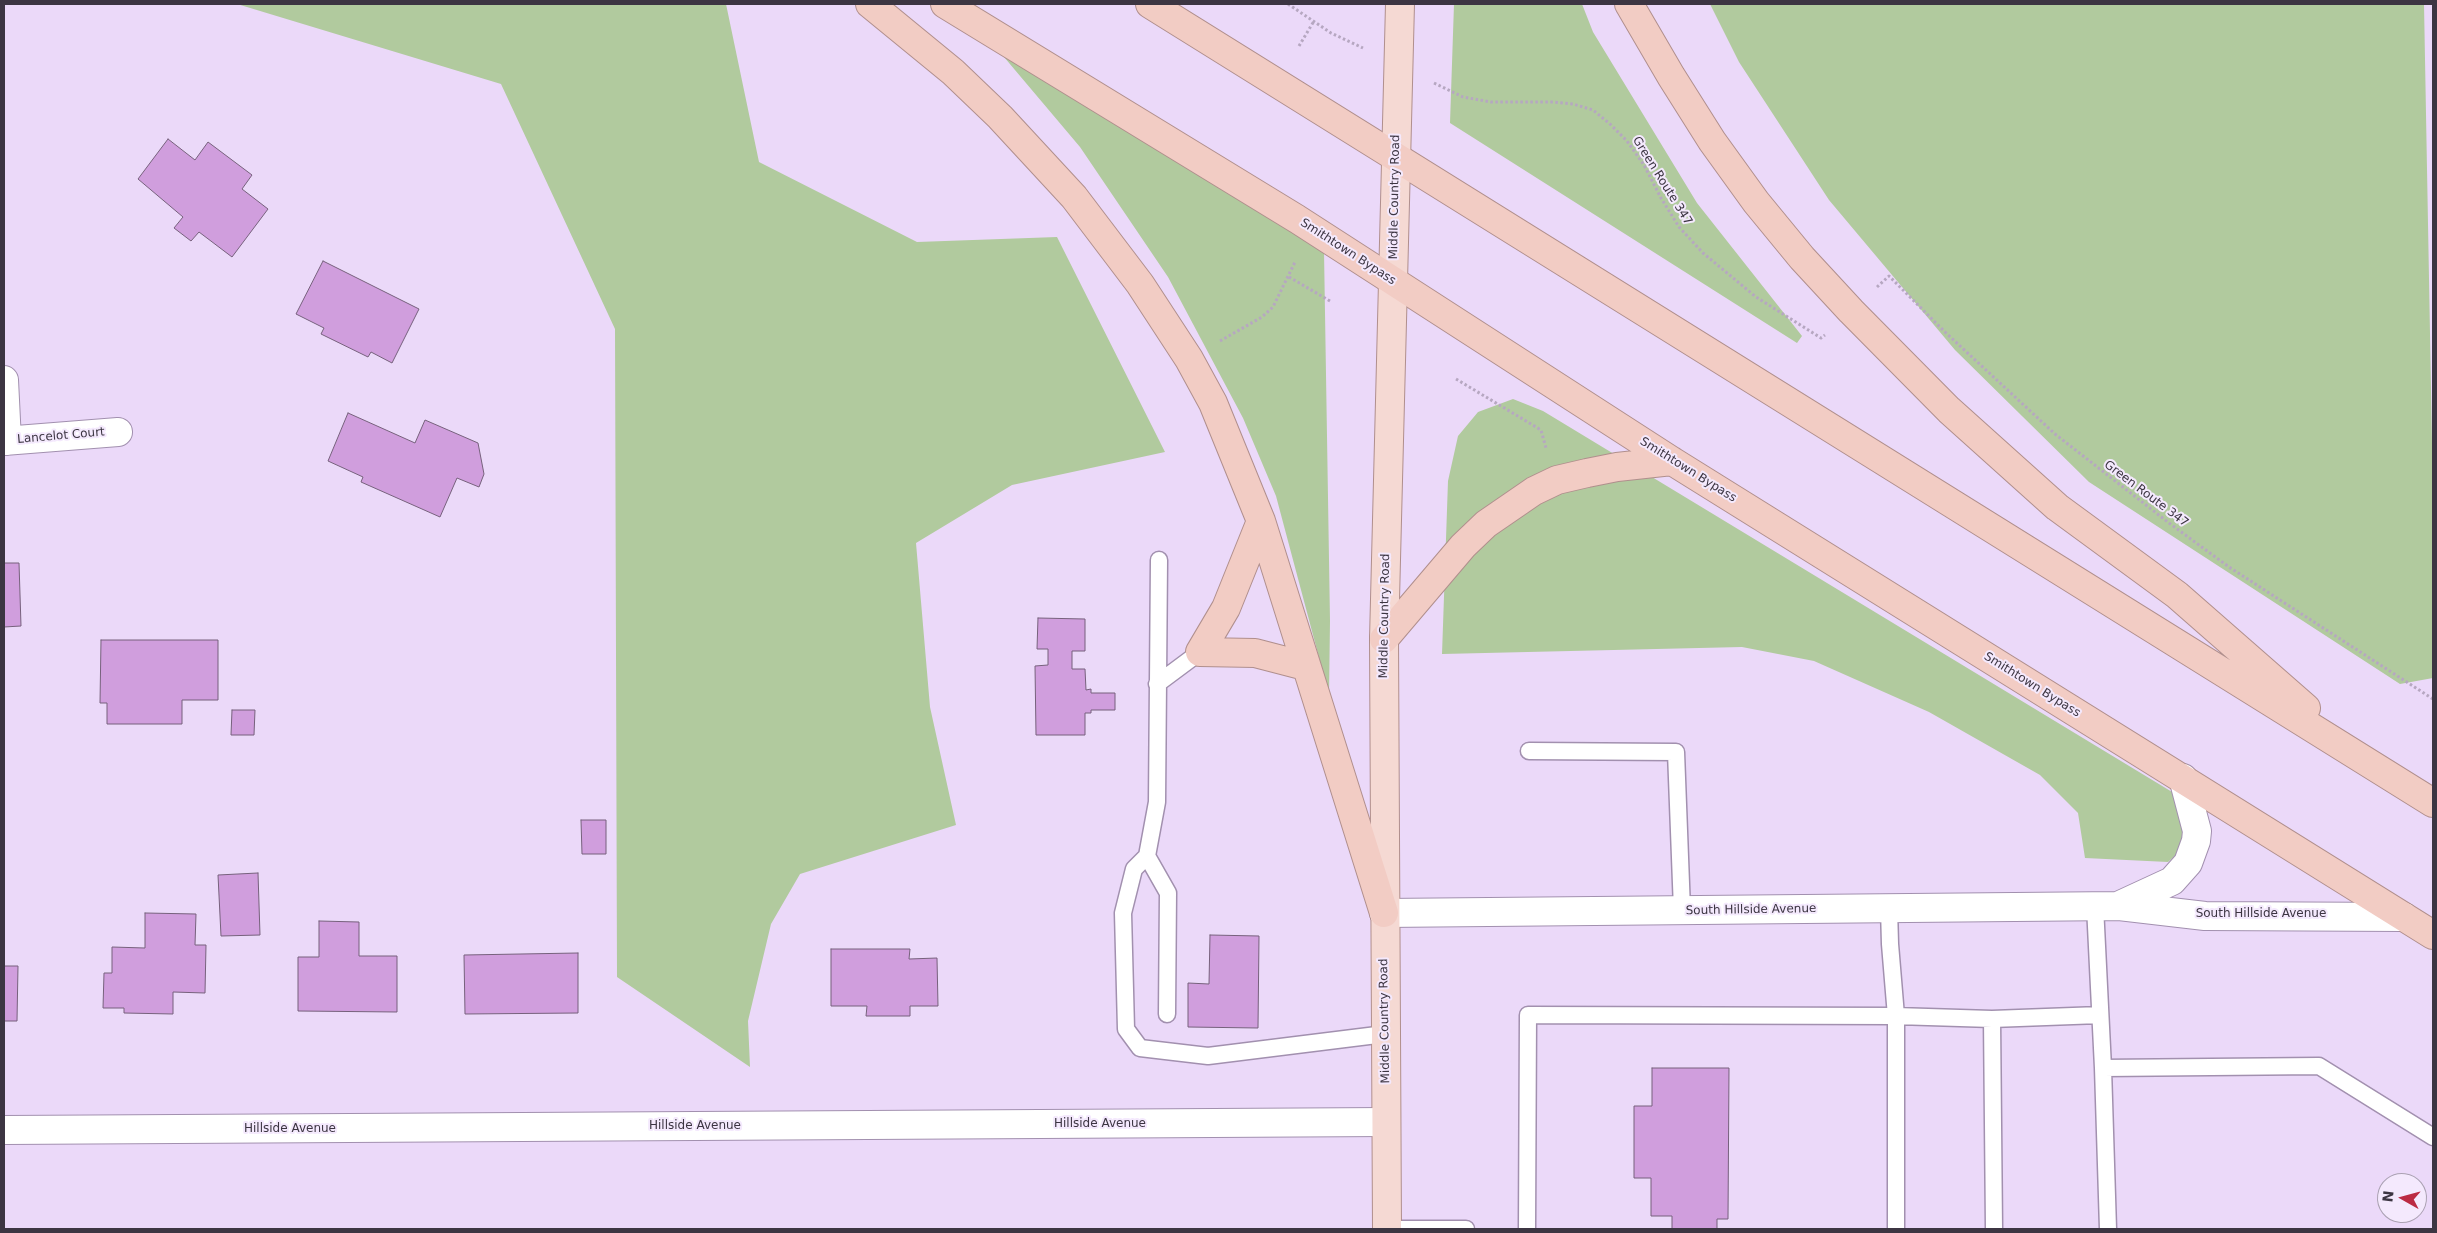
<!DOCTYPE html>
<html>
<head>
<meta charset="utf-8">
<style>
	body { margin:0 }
	#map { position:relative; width:2437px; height:1233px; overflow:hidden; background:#ebd9f9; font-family:"DejaVu Sans",sans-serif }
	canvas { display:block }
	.frame { position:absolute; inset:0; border:5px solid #3c3542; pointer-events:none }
	.north { position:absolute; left:2377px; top:1173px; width:50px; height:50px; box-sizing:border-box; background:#f4e9fd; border:1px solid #aaa1b2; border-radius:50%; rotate:277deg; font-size:14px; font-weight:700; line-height:20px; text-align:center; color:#3c3542 }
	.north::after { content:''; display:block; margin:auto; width:18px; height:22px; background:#bb2a43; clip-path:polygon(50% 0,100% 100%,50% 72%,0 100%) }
</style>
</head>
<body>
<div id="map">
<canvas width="2437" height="1233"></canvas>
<div class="frame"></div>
<div class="north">N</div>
</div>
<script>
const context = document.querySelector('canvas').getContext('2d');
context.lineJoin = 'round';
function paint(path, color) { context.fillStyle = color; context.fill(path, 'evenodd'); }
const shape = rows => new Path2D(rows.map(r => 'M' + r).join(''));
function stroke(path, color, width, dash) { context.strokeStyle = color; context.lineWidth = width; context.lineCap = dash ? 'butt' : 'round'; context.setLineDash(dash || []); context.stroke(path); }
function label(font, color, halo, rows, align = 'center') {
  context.font = font + ' "DejaVu Sans",sans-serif'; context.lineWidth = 4; context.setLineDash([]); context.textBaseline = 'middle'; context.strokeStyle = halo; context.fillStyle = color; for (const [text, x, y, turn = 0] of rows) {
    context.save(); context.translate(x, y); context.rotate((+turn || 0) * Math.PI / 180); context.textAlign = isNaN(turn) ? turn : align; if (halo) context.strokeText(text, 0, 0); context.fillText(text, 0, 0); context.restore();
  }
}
paint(shape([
	[237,4,726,4,759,162,917,242,1057,237,1165,452,1012,485,916,543,930,707,956,825,800,874,771,924,748,1021,750,1067,617,977,615,329,501,84],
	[1454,4,1582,4,1593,32,1697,203,1802,336,1797,343,1450,123],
	[1710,4,2424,4,2433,498,2433,678,2400,684,2089,482,1955,350,1829,200,1739,62],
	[1009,49,1324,251,1330,621,1329,695,1276,496,1243,418,1168,277,1080,147,1004,57],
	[1513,399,1543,411,2182,798,2192,841,2168,862,2085,858,2078,813,2040,775,1929,712,1814,661,1742,647,1442,654,1448,481,1458,436,1478,412]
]), '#b1ca9e');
const building = shape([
	[168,139,195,160,208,142,252,175,242,189,268,209,232,257,199,232,191,241,174,228,183,217,138,179,168,139],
	[323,261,419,309,392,363,371,352,368,357,321,334,324,328,296,314,323,261],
	[348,413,415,443,425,420,478,443,484,474,479,487,457,478,440,517,361,482,363,477,328,461,348,413],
	[4,563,19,563,21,626,4,627,4,563],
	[1038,618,1085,619,1085,651,1072,651,1072,669,1085,669,1086,690,1091,689,1091,693,1115,693,1115,710,1091,710,1091,713,1085,713,1085,735,1036,735,1035,666,1048,665,1048,649,1037,649,1038,618],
	[101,640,218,640,218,700,182,700,182,724,107,724,107,703,100,703,101,640],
	[232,710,255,710,254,735,231,735,232,710],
	[581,820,606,820,606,854,582,854,581,820],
	[258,873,260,935,221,936,218,875,258,873],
	[145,913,196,914,195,945,206,945,205,993,173,992,173,1014,124,1013,124,1008,103,1008,104,973,112,973,112,947,145,948,145,913],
	[319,921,359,922,359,956,397,956,397,1012,298,1011,298,957,319,957,319,921],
	[1210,935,1259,936,1258,1028,1188,1027,1188,983,1209,984,1210,935],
	[831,949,910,949,909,959,937,958,938,1006,910,1006,910,1016,866,1016,867,1006,831,1006,831,949],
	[578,953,578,1013,465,1014,464,955,578,953],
	[4,966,18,966,17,1021,4,1021,4,966],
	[1652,1068,1729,1068,1728,1219,1717,1219,1717,1229,1672,1229,1672,1216,1651,1216,1651,1178,1634,1178,1634,1106,1652,1106,1652,1068]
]);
paint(building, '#d09edd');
stroke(building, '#76617c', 1);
const service = shape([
	[1159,560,1157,802,1147,856,1168,893,1167,1014],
	[1157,684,1200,652],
	[1529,751,1676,752,1682,910],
	[1147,856,1134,869,1123,913,1126,1029,1140,1048,1208,1056,1385,1034],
	[2095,906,2103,1068,2319,1066,2433,1137],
	[1889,908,1890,944,1896,1016,1896,1229],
	[2103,1068,2108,1229],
	[1387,1229,1466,1229],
	[1527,1229,1528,1015,1896,1016,1992,1019],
	[1994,1229,1992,1019,2100,1015]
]);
const minor = shape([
	[4,380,7,441],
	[4,441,118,432],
	[2120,905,2172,881,2188,863,2196,841,2197,831,2183,778],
	[1384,913,2119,906,2205,916,2404,917],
	[4,1130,1386,1122]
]);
const primary = shape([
	[1387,1229,1384,639,1400,4]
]);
const trunk = shape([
	[870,4,953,72,1000,117,1074,197,1140,284,1189,359,1213,403,1261,521,1384,913],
	[945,4,1297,219,1672,461,2433,935],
	[1150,4,2433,803],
	[1629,4,1671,76,1712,141,1756,202,1802,258,1851,311,1949,410,2057,507,2177,595,2306,708],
	[1384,639,1463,546,1486,524,1534,491,1557,480,1587,473,1617,467,1672,461],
	[1200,652,1226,608,1261,521],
	[1200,652,1255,653,1305,666]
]);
stroke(service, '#a290af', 19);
stroke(minor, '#a290af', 30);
stroke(primary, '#b08f8d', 30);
stroke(trunk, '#b08f8d', 30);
stroke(shape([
	[1288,4,1331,33,1363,48],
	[1299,46,1314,21],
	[1434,83,1463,97,1491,102,1553,102,1573,104,1593,110,1610,124,1627,141,1644,165,1661,198,1679,227,1703,253,1756,297,1821,338,1825,335],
	[1289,277,1330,301],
	[1877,287,1889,276,1945,332,2055,434,2169,523,2229,567,2433,699],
	[1220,341,1262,317,1273,307,1295,262],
	[1456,379,1541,430,1546,448]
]), '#b6a7c1', 3, [2.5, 2.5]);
stroke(service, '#fff', 16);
stroke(minor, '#fff', 28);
stroke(primary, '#f5d9d3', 28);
stroke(trunk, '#f2ccc4', 28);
label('12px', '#3c3542', '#f4e9fd', [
	["Green Route 347",1662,181,58],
	["Middle Country Road",1395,197,-89],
	["Smithtown Bypass",1348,252,33],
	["Lancelot Court",61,436,-5],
	["Smithtown Bypass",1688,470,32],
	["Green Route 347",2146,494,37],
	["Middle Country Road",1385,616,-89],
	["Smithtown Bypass",2032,685,32],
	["South Hillside Avenue",1751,910,-1],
	["South Hillside Avenue",2261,914],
	["Middle Country Road",1385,1021,-91],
	["Hillside Avenue",1100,1124],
	["Hillside Avenue",695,1126],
	["Hillside Avenue",290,1129]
]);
</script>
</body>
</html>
